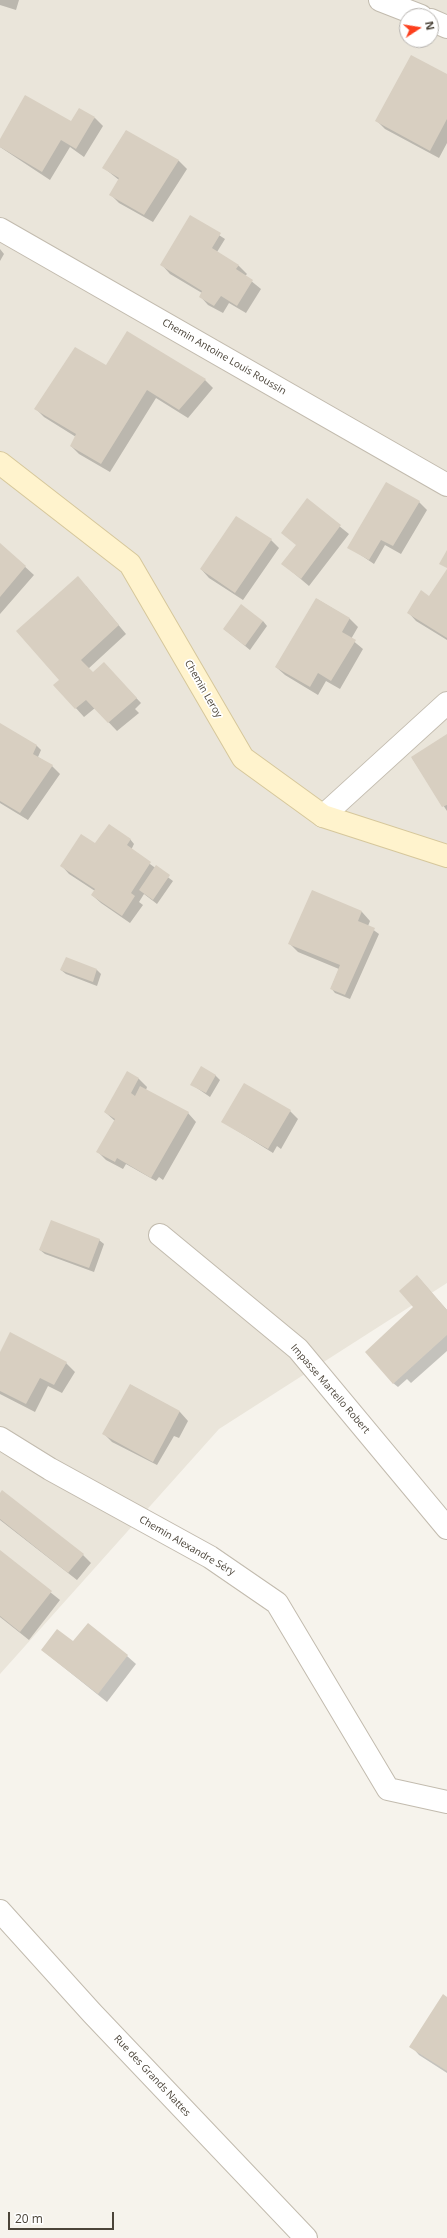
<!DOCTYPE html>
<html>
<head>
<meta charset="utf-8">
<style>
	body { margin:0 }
	#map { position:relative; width:447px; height:2238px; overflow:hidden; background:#f6f3ec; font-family:"Open Sans",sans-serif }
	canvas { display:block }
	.north { position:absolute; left:399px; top:8px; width:40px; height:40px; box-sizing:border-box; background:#fff; border:1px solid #b7b4b0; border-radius:50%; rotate:78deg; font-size:11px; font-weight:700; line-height:16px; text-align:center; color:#4b4439 }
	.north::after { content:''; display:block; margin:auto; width:14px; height:18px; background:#fc3f1d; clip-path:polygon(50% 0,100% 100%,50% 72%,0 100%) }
	.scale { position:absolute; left:8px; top:2212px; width:106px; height:18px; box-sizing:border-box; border:2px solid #4b4439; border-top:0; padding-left:5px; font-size:12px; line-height:14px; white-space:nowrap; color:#4b4439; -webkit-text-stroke:3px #fff; paint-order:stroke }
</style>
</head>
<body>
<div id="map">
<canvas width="447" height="2238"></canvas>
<div class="north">N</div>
<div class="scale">20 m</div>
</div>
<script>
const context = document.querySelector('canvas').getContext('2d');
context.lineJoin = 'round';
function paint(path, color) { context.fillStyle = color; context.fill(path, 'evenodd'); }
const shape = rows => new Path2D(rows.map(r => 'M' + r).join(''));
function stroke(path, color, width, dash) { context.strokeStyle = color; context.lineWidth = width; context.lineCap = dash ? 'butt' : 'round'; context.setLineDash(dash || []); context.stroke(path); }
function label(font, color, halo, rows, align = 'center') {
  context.font = font + ' "Open Sans",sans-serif'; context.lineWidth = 3.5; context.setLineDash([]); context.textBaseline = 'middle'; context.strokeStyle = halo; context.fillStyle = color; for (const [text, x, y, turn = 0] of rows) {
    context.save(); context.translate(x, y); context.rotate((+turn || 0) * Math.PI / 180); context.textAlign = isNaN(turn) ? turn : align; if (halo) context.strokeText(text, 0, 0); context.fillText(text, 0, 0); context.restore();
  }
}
paint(shape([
	[0,0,447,0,447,1283,219,1429,0,1674],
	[407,16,431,16,431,40,407,40]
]), '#eae5da');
paint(shape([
	[0,0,19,0,16,10,0,5],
	[447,75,447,143,439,158,385,129,377,121],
	[95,118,103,126,84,157,70,147,50,180,0,147,0,141],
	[126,131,179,161,187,169,153,222,119,203,111,195,119,180,104,168],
	[191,217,225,239,217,252,239,266,247,274,245,276,261,289,246,313,229,303,223,313,208,305,200,296,202,293,170,274,162,265],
	[0,249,4,254,0,261],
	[107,366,205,380,213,388,188,418,156,398,110,472,79,454,71,446,76,437,44,417,36,409],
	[307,500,349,534,309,586,283,564,296,547],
	[419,502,427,510,401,554,385,545,374,564,349,547],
	[271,540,279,548,243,600,209,578,201,569],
	[0,544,34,575,0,614],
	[447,571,447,640,416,621,408,612,429,597],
	[86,586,126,634,88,669,93,673,108,668,141,703,135,709,139,713,117,731,95,708,84,717,66,697,61,680],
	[317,599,350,619,358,627,351,639,363,649,340,689,326,681,318,695,285,675,276,667],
	[263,621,267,626,250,650,224,629],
	[0,724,37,746,41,750,38,757,52,766,60,774,28,820,0,803],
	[447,735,447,811,412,758],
	[130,839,134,844,131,850,173,881,157,904,144,894,139,902,143,905,130,923,101,903,92,895,95,891,69,874,61,865,95,845],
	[324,896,362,912,370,921,368,926,379,934,350,999,335,993,331,988,339,969,298,952,290,944],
	[61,970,97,970,101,974,97,986,66,974],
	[128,1073,139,1079,147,1087,146,1090,188,1113,196,1122,163,1180,159,1177,156,1181,126,1164,123,1169,106,1160,98,1152,115,1121,105,1112],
	[215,1075,220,1080,210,1097,191,1084],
	[290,1111,298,1119,281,1149,277,1146,273,1153,223,1122],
	[99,1240,104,1244,94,1272,45,1254,40,1250],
	[417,1276,447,1310,447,1351,411,1383,407,1379,398,1387,393,1383,414,1307],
	[0,1354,66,1363,75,1372,62,1393,48,1386,35,1412,0,1394],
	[131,1385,180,1412,188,1421,179,1438,174,1436,157,1465,112,1442,104,1434],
	[0,1494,83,1555,91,1563,77,1580,0,1520],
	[0,1552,60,1600,29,1640,0,1617],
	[74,1643,127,1656,136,1664,107,1702,42,1650],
	[447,1998,447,2073,419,2055,411,2046]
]), '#0003');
paint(shape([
	[411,55,447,74,447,119,430,151,375,121],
	[25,95,71,121,79,108,95,117,76,149,61,140,42,172,0,147,0,139],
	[126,130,179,160,144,215,109,195,119,178,102,168],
	[190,215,221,233,212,248,239,265,236,269,253,280,237,306,221,296,214,306,199,297,202,291,160,265],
	[127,331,206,379,179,410,147,390,101,464,70,446,76,434,34,409,75,347,106,365],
	[386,482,420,501,393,546,381,540,369,560,347,548],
	[307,498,341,525,301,579,281,564,296,545,281,533],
	[236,516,272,539,235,593,200,569],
	[0,543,26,566,0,597],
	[447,550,447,568,439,564],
	[447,569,447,638,407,613,421,590,429,596],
	[78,576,119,625,81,660,93,672,104,662,137,698,108,723,86,700,75,709,53,685,59,680,16,631],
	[316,598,350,618,342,632,356,640,331,681,318,673,310,687,275,667],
	[241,604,263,621,245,646,223,629],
	[0,723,37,745,33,754,53,765,20,813,0,801],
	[447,734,447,805,442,807,411,757],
	[109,824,131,839,127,845,151,862,131,893,135,896,122,916,91,895,95,889,60,866,81,834,95,843],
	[156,865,170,875,153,900,139,890],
	[312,890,362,911,358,921,375,928,345,995,330,989,340,965,288,944],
	[66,957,97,969,93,982,60,970],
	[201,1066,216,1075,206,1093,190,1085],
	[127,1071,139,1078,131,1093,135,1096,140,1086,189,1112,151,1178,117,1158,115,1162,96,1152,115,1119,104,1112],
	[244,1083,291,1110,268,1149,221,1122],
	[51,1220,100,1239,89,1268,39,1250],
	[417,1275,447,1310,447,1335,393,1384,365,1352,413,1307,399,1291],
	[10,1332,67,1362,54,1385,40,1378,26,1404,0,1391,0,1352],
	[130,1384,180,1411,153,1462,102,1434],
	[2,1490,84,1554,68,1573,0,1519,0,1493],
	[0,1550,52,1591,20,1632,0,1616],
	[88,1623,128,1655,98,1694,41,1650,57,1629,73,1641],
	[443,1994,447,1997,447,2071,409,2047]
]), '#d8cfc1');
const street = shape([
	[380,0,421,16],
	[431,20,447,27],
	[0,229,447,485],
	[323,816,447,703],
	[160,1235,298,1349,447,1528],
	[0,1438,50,1469,210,1557,277,1603,388,1789,447,1802],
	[0,1911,92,2013,306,2238]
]);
const secondary = shape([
	[0,463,130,564,243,758,323,816,447,856]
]);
stroke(street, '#c2bbae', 24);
stroke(secondary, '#d6c79b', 24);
stroke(street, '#fff', 22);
stroke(secondary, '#fff3cd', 22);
label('10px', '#4b4439', '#fff', [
	["Chemin Antoine Louis Roussin",224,357,30],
	["Chemin Leroy",203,689,60],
	["Impasse Martello Robert",330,1389,49],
	["Chemin Alexandre Séry",187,1546,30],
	["Rue des Grands Nattes",152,2076,47]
]);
</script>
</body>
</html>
